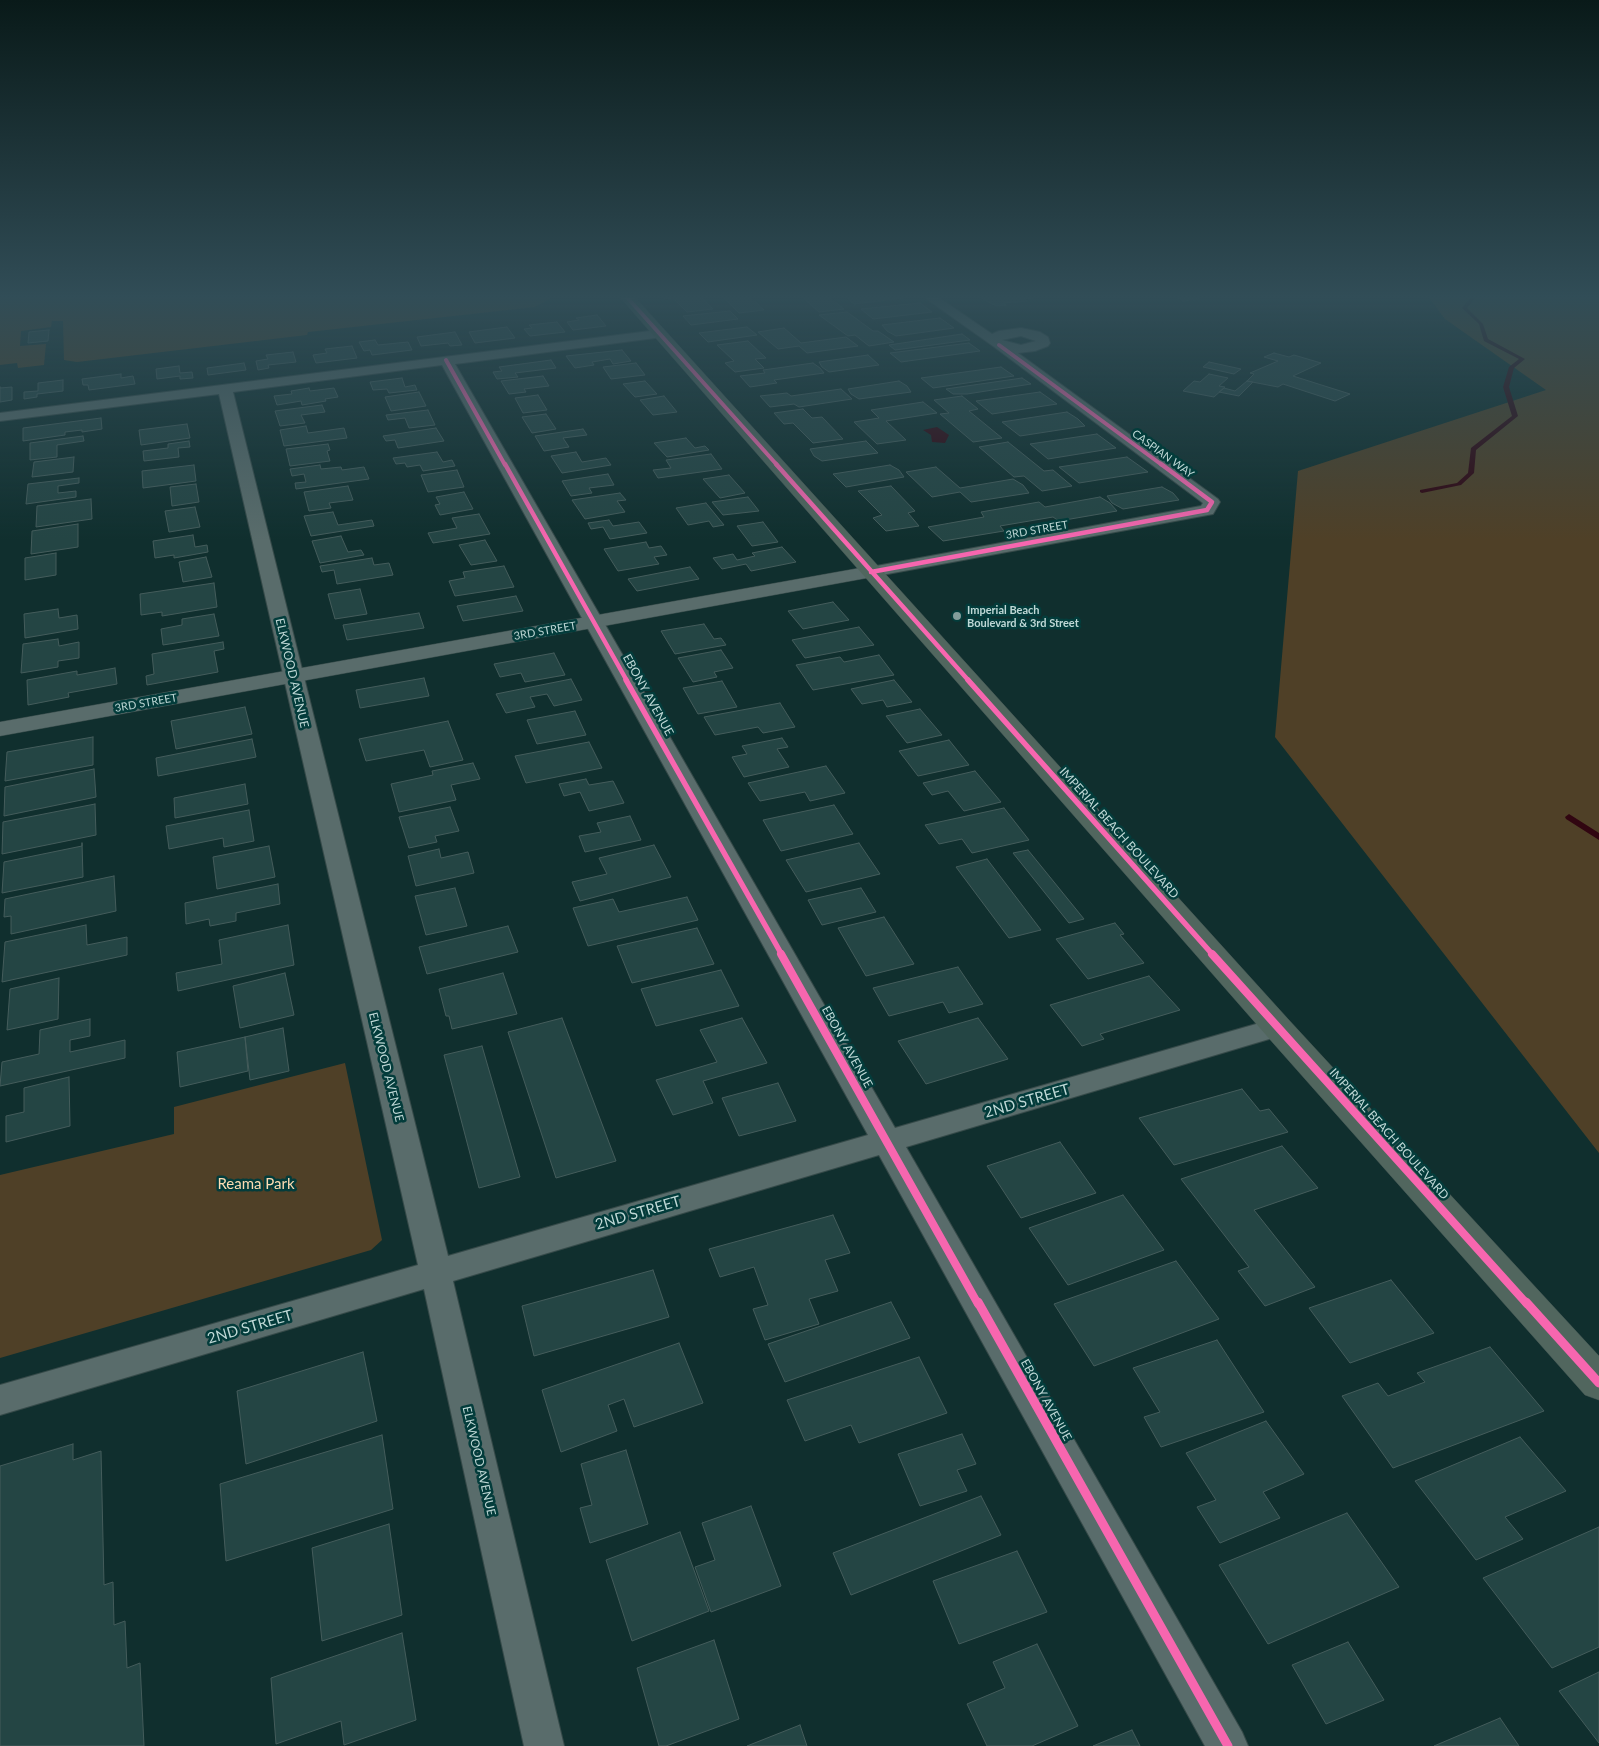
<!DOCTYPE html>
<html>
<head>
<meta charset="utf-8">
<style>
	body { margin:0 }
	canvas { display:block; background:#102f2e }
</style>
</head>
<body>
<canvas width="1599" height="1746"></canvas>
<script>
const context = document.querySelector('canvas').getContext('2d');
context.lineJoin = 'round';
function paint(path, color) { context.fillStyle = color; context.fill(path, 'evenodd'); }
const shape = rows => new Path2D(rows.map(r => 'M' + r).join(''));
function stroke(path, color, width, dash) { context.strokeStyle = color; context.lineWidth = width; context.lineCap = dash ? 'butt' : 'round'; context.setLineDash(dash || []); context.stroke(path); }
function label(font, color, halo, rows, align = 'center') {
  context.font = font + ' Lato,sans-serif'; context.lineWidth = 5; context.setLineDash([]); context.textBaseline = 'middle'; context.strokeStyle = halo; context.fillStyle = color; for (const [text, x, y, turn = 0] of rows) {
    context.save(); context.translate(x, y); context.rotate((+turn || 0) * Math.PI / 180); context.textAlign = isNaN(turn) ? turn : align; if (halo) context.strokeText(text, 0, 0); context.fillText(text, 0, 0); context.restore();
  }
}
paint(shape([
	[0,295,552,295,553,297,535,307,308,332,307,335,77,362,64,360,63,321,52,321,51,327,21,331,20,346,46,344,44,365,18,368,17,363,0,365],
	[1427,295,1599,295,1599,1153,1275,737,1298,471,1546,390,1445,319],
	[345,1063,382,1240,371,1250,0,1358,0,1175,174,1134,174,1107]
]), '#4f4027');
paint(shape([
	[937,427,949,435,945,443,932,442,931,435,923,430]
]), '#310611');
paint(shape([
	[1467,295,1472,295,1475,298,1467,308,1483,324,1488,339,1525,359,1514,368,1509,387,1518,416,1476,450,1474,473,1461,485,1422,493,1420,492,1420,490,1457,483,1468,473,1471,448,1512,416,1503,387,1509,367,1519,359,1484,341,1479,324,1462,308,1470,298,1467,295],
	[1569,814,1599,833,1599,840,1566,819,1565,817,1569,814]
]), '#310611');
const building = shape([
	[661,295,699,295,713,309,687,312,673,298,664,299,661,295],
	[741,295,764,295,750,297,764,310,739,313,723,297,741,295],
	[800,295,827,295,844,309,819,312,800,295],
	[843,295,909,295,912,297,854,304,843,295],
	[976,295,1028,295,1033,298,1024,299,1027,301,1003,303,1006,305,996,306,976,295],
	[1173,295,1193,295,1200,299,1183,301,1173,295],
	[920,303,932,312,873,319,861,309,920,303],
	[730,311,738,319,691,325,683,316,730,311],
	[847,312,873,331,878,331,894,342,869,346,855,335,848,336,819,315,847,312],
	[597,315,606,326,573,330,567,322,579,320,576,318,597,315],
	[940,318,954,328,896,336,887,331,882,325,940,318],
	[557,322,565,332,530,336,524,329,532,328,529,325,557,322],
	[507,327,515,338,475,343,469,332,507,327],
	[747,327,757,335,708,342,699,333,747,327],
	[784,328,801,343,846,337,858,346,807,353,799,346,778,349,758,332,784,328],
	[49,330,48,341,28,343,29,332,49,330],
	[455,332,462,345,450,346,448,343,421,346,417,337,455,332],
	[962,334,970,340,895,350,889,345,962,334],
	[375,340,378,345,408,342,412,350,372,355,370,350,364,351,359,342,375,340],
	[748,341,766,358,755,359,764,368,735,372,725,363,734,361,717,345,748,341],
	[969,343,980,351,901,362,890,353,969,343],
	[352,346,357,358,316,363,313,355,327,353,325,349,352,346],
	[622,350,631,361,613,364,610,359,592,362,594,365,575,368,566,356,622,350],
	[293,352,296,362,268,365,269,368,258,370,256,361,268,359,266,355,293,352],
	[1274,353,1289,357,1294,355,1321,363,1293,376,1350,394,1335,401,1283,384,1278,387,1247,381,1254,374,1250,373,1278,361,1264,357,1274,353],
	[868,355,879,365,829,372,822,367,819,362,868,355],
	[551,360,556,368,515,373,518,377,497,379,493,372,502,371,499,367,551,360],
	[1209,362,1241,369,1234,374,1203,367,1209,362],
	[244,363,246,370,208,375,207,368,244,363],
	[636,363,645,375,611,379,603,367,636,363],
	[813,363,820,368,824,373,774,380,777,383,750,387,740,376,765,373,763,370,813,363],
	[179,366,180,373,192,372,193,378,180,379,180,376,157,379,156,369,179,366],
	[1001,367,1014,376,933,388,921,378,1001,367],
	[121,374,121,378,133,376,135,384,89,390,88,385,83,385,82,379,121,374],
	[1209,374,1228,378,1219,386,1225,387,1214,397,1183,391,1194,381,1200,382,1209,374],
	[543,376,549,386,524,389,526,392,509,394,501,381,543,376],
	[402,378,405,387,415,385,417,390,389,393,387,389,373,390,370,382,402,378],
	[1022,378,1031,384,967,394,953,394,946,389,1022,378],
	[63,380,63,391,37,394,37,397,24,399,24,392,38,391,38,383,63,380],
	[645,381,657,394,635,397,623,384,645,381],
	[899,381,907,386,911,392,859,399,851,394,848,389,899,381],
	[1247,381,1253,382,1239,396,1219,392,1224,388,1235,391,1247,381],
	[0,387,0,388,12,387,12,400,0,402,0,387],
	[309,388,310,391,334,388,338,397,325,399,326,401,302,405,301,401,277,405,274,396,292,394,291,391,309,388],
	[841,389,852,399,799,407,794,404,770,407,760,396,787,393,791,396,841,389],
	[419,392,426,406,391,411,385,397,419,392],
	[1040,392,1057,404,992,414,976,401,1040,392],
	[538,395,547,410,523,413,515,398,538,395],
	[664,396,677,412,653,415,640,400,664,396],
	[962,396,978,409,969,411,1002,438,973,442,940,414,949,413,934,400,962,396],
	[923,402,937,413,886,421,906,440,877,444,854,422,879,418,871,410,923,402],
	[322,405,325,412,301,415,305,423,280,426,275,411,322,405],
	[803,409,812,418,822,417,843,439,813,443,793,423,784,424,774,413,803,409],
	[428,410,435,425,409,428,405,418,388,420,386,415,428,410],
	[1067,412,1078,419,1085,426,1020,436,1002,422,1067,412],
	[546,414,556,429,532,433,522,417,546,414],
	[101,418,102,429,82,432,82,430,65,432,65,435,23,441,23,428,101,418],
	[187,424,190,438,141,445,139,430,187,424],
	[306,426,308,433,344,428,347,438,284,446,280,430,306,426],
	[436,428,444,441,398,448,395,440,386,441,383,436,436,428],
	[583,429,587,435,563,438,569,447,544,451,535,436,583,429],
	[1097,434,1116,448,1048,459,1030,444,1097,434],
	[83,436,84,441,57,445,57,457,30,460,30,443,83,436],
	[686,438,695,448,705,446,709,450,667,457,654,443,686,438],
	[189,441,190,447,178,448,179,457,144,461,143,451,168,448,168,444,189,441],
	[866,441,878,453,822,461,814,456,810,449,866,441],
	[1008,442,1044,471,1053,470,1072,486,1042,491,1024,476,1014,477,979,447,1008,442],
	[328,444,330,450,327,451,330,461,290,466,286,449,328,444],
	[437,452,443,462,452,460,455,466,423,471,420,465,407,467,405,463,396,464,393,458,437,452],
	[576,452,582,462,606,458,611,465,562,473,551,456,576,452],
	[711,454,722,469,658,478,653,470,671,468,666,460,711,454],
	[74,457,73,472,32,477,34,462,74,457],
	[1127,457,1148,472,1079,483,1059,467,1127,457],
	[194,465,196,481,143,488,142,471,194,465],
	[320,465,321,469,341,467,342,470,364,467,369,479,296,489,295,483,306,482,304,474,292,476,290,469,320,465],
	[890,465,899,470,904,477,846,487,833,474,890,465],
	[936,467,960,488,1013,479,1023,485,1029,493,971,502,960,492,932,497,906,472,936,467],
	[457,470,464,487,428,492,421,475,457,470],
	[608,474,614,485,589,488,592,493,571,496,562,481,608,474],
	[729,475,745,493,720,498,703,479,729,475],
	[79,478,79,483,58,486,58,493,76,491,76,497,26,504,28,484,79,478],
	[196,484,199,502,172,506,170,487,196,484],
	[348,486,353,500,329,503,331,508,309,511,304,492,348,486],
	[891,486,915,511,908,513,919,526,886,531,873,518,882,515,858,491,891,486],
	[1162,487,1173,493,1179,500,1123,509,1112,503,1107,496,1162,487],
	[464,492,473,509,440,515,435,505,440,504,436,497,464,492],
	[620,493,626,500,617,501,625,512,585,519,572,500,620,493],
	[748,497,759,511,723,515,712,502,748,497],
	[1100,497,1110,503,1117,511,1059,521,1053,517,1000,526,1004,531,943,541,928,527,984,517,981,512,1039,502,1045,507,1100,497],
	[91,499,92,519,36,527,37,506,91,499],
	[706,503,724,525,713,527,709,521,688,525,676,508,706,503],
	[195,507,200,527,169,532,165,511,195,507],
	[333,512,338,525,372,520,374,526,311,536,304,516,333,512],
	[479,514,490,534,433,543,428,533,457,528,452,518,479,514],
	[609,520,613,526,639,522,647,533,610,539,603,527,591,529,588,523,609,520],
	[763,522,778,542,752,546,737,526,763,522],
	[78,524,78,547,31,554,32,531,78,524],
	[193,535,195,547,207,545,208,552,174,558,174,555,155,558,153,541,193,535],
	[341,536,348,552,361,550,364,555,320,563,312,541,341,536],
	[485,540,497,561,471,565,459,545,485,540],
	[646,542,649,548,661,546,667,555,654,557,659,564,618,571,604,549,646,542],
	[782,547,796,562,751,571,746,564,722,569,713,558,733,554,737,560,755,556,752,553,782,547],
	[56,553,56,575,25,580,25,558,56,553],
	[206,557,212,577,183,582,179,562,206,557],
	[372,558,374,565,389,563,393,575,337,584,334,570,322,572,320,566,372,558],
	[504,566,514,587,455,596,449,581,465,578,463,572,504,566],
	[690,567,699,579,637,591,628,579,690,567],
	[214,583,217,607,162,616,162,612,141,615,140,594,214,583],
	[360,589,367,614,335,619,328,594,360,589],
	[516,596,523,611,463,621,457,606,516,596],
	[833,602,849,620,803,629,788,611,833,602],
	[58,609,59,618,77,615,78,629,25,638,24,614,58,609],
	[419,613,424,628,347,640,343,625,419,613],
	[214,614,219,636,163,645,161,629,182,625,182,619,214,614],
	[704,624,714,639,721,638,726,645,675,654,661,631,704,624],
	[859,627,874,645,805,658,792,640,859,627],
	[58,639,59,646,79,642,79,658,58,661,58,667,21,673,23,644,58,639],
	[223,642,224,649,214,651,218,672,147,685,146,676,154,674,152,654,223,642],
	[721,650,733,668,714,672,717,677,693,682,678,658,721,650],
	[554,653,565,675,525,682,521,673,500,677,494,664,554,653],
	[879,655,894,675,813,690,796,665,840,657,844,662,879,655],
	[115,668,117,684,68,693,69,697,28,705,27,680,77,671,77,675,115,668],
	[424,678,429,696,360,708,356,690,424,678],
	[571,679,582,700,554,706,547,694,530,697,535,707,506,713,496,694,571,679],
	[894,680,912,702,887,707,883,700,862,704,851,689,894,680],
	[722,681,737,707,698,714,683,688,722,681],
	[780,703,795,727,763,733,758,727,715,735,704,717,780,703],
	[245,707,252,734,176,749,171,721,245,707],
	[920,709,942,735,907,743,886,716,920,709],
	[575,711,586,735,537,744,527,720,575,711],
	[448,721,463,760,430,767,424,750,366,761,359,739,448,721],
	[93,737,93,765,5,781,7,752,93,737],
	[782,738,788,747,777,749,789,767,744,777,732,757,747,754,742,746,782,738],
	[252,739,256,757,158,776,156,758,252,739],
	[949,740,969,765,918,776,899,751,949,740],
	[589,742,602,768,526,783,515,756,589,742],
	[473,763,480,779,451,785,456,800,399,812,391,784,433,775,432,771,473,763],
	[826,766,845,793,810,801,805,792,760,801,748,783,826,766],
	[94,769,96,797,4,816,5,787,94,769],
	[975,771,1001,802,964,811,948,791,932,795,923,783,975,771],
	[586,779,589,785,613,781,624,803,589,811,580,792,564,796,559,784,586,779],
	[245,784,248,804,175,818,174,798,245,784],
	[95,804,96,835,2,854,3,822,95,804],
	[834,805,853,834,781,851,763,820,834,805],
	[450,807,459,831,435,836,437,842,409,848,399,817,450,807],
	[1004,808,1029,840,972,853,962,839,939,844,925,825,1004,808],
	[249,810,254,841,224,847,223,838,169,849,166,826,249,810],
	[630,816,641,840,585,852,579,836,601,832,597,823,630,816],
	[82,843,83,877,2,893,4,862,82,846,82,843],
	[859,843,880,874,806,892,786,860,859,843],
	[654,845,671,877,580,901,572,882,607,874,599,858,654,845],
	[269,846,275,877,217,889,213,857,269,846],
	[439,849,441,858,468,852,474,873,416,886,408,856,439,849],
	[1028,850,1084,919,1069,923,1013,853,1028,850],
	[987,859,1041,930,1009,938,956,867,987,859],
	[114,876,116,911,11,934,11,916,4,917,5,899,114,876],
	[278,884,280,904,236,913,236,921,210,926,209,919,186,924,185,903,278,884],
	[455,888,467,926,426,935,415,896,455,888],
	[861,888,876,912,822,925,808,900,861,888],
	[687,897,698,920,588,946,573,908,613,899,619,912,687,897],
	[884,917,914,964,866,976,838,928,884,917],
	[1115,923,1124,934,1120,935,1144,963,1088,979,1056,939,1115,923],
	[86,925,87,945,127,937,127,955,2,982,5,942,86,925],
	[288,925,294,965,178,991,176,973,222,964,219,940,288,925],
	[508,926,518,952,427,974,419,947,508,926],
	[697,928,714,964,632,983,617,946,697,928],
	[958,967,983,1004,949,1013,943,1002,889,1016,873,988,958,967],
	[721,970,739,1006,656,1026,641,989,721,970],
	[285,973,294,1015,240,1028,233,986,285,973],
	[503,973,517,1014,452,1029,449,1016,446,1016,439,989,503,973],
	[1149,976,1180,1010,1100,1034,1104,1039,1082,1046,1050,1005,1149,976],
	[59,978,58,1019,7,1030,10,989,59,978],
	[562,1018,616,1161,556,1178,508,1032,562,1018],
	[742,1018,767,1063,703,1081,713,1103,673,1115,656,1080,717,1062,700,1030,742,1018],
	[978,1018,1008,1059,926,1084,898,1041,978,1018],
	[90,1019,90,1036,70,1040,70,1052,125,1040,125,1058,0,1086,2,1062,39,1054,40,1030,90,1019],
	[283,1028,289,1071,250,1080,245,1037,283,1028],
	[245,1037,248,1071,180,1087,177,1052,245,1037],
	[482,1046,520,1177,479,1188,444,1055,482,1046],
	[69,1077,70,1126,6,1142,6,1116,24,1112,24,1088,69,1077],
	[778,1083,796,1121,739,1136,722,1098,778,1083],
	[1242,1089,1260,1111,1269,1109,1288,1132,1174,1165,1139,1118,1242,1089],
	[1060,1142,1096,1193,1021,1218,987,1166,1060,1142],
	[1282,1146,1318,1188,1254,1210,1315,1287,1265,1306,1238,1271,1249,1267,1181,1179,1282,1146],
	[1123,1195,1164,1250,1068,1285,1029,1228,1123,1195],
	[833,1215,850,1253,825,1260,838,1291,809,1299,819,1324,765,1340,753,1309,768,1305,754,1267,720,1277,709,1249,833,1215],
	[1176,1261,1219,1319,1094,1366,1054,1304,1176,1261],
	[653,1270,669,1317,534,1356,522,1306,653,1270],
	[1391,1280,1434,1333,1350,1363,1309,1308,1391,1280],
	[891,1302,910,1338,785,1382,768,1344,891,1302],
	[1217,1340,1264,1412,1161,1447,1144,1417,1160,1412,1133,1368,1217,1340],
	[679,1343,703,1403,634,1427,624,1399,608,1405,617,1431,561,1452,542,1390,679,1343],
	[1490,1347,1544,1411,1393,1468,1342,1396,1378,1383,1388,1396,1425,1382,1417,1373,1490,1347],
	[363,1352,377,1421,246,1464,237,1391,363,1352],
	[919,1357,947,1413,859,1443,851,1425,805,1441,787,1400,919,1357],
	[1266,1421,1304,1474,1263,1492,1280,1518,1220,1543,1197,1507,1216,1500,1186,1453,1266,1421],
	[962,1434,976,1464,957,1470,967,1491,920,1506,898,1454,962,1434],
	[382,1435,393,1509,226,1561,220,1484,382,1435],
	[1520,1437,1566,1491,1505,1517,1523,1539,1476,1560,1415,1481,1520,1437],
	[73,1444,73,1460,101,1451,104,1585,113,1582,114,1625,125,1621,127,1668,140,1663,144,1746,0,1746,0,1466,73,1444],
	[626,1450,648,1524,590,1543,580,1508,592,1505,581,1464,626,1450],
	[981,1496,1001,1535,851,1595,833,1553,981,1496],
	[751,1506,781,1586,711,1612,695,1567,715,1560,702,1523,751,1506],
	[1347,1513,1399,1587,1268,1644,1219,1565,1347,1513],
	[389,1524,402,1615,322,1641,312,1548,389,1524],
	[1599,1527,1599,1647,1552,1668,1483,1578,1599,1527],
	[680,1532,709,1611,632,1641,606,1560,680,1532],
	[1017,1551,1047,1612,959,1644,933,1581,1017,1551],
	[402,1633,416,1720,344,1745,341,1721,276,1744,271,1678,402,1633],
	[714,1640,739,1719,666,1746,659,1746,637,1668,714,1640],
	[1348,1642,1384,1700,1326,1724,1292,1665,1348,1642],
	[1037,1644,1078,1726,1032,1746,987,1746,967,1704,1005,1688,993,1662,1037,1644],
	[1599,1672,1599,1743,1559,1691,1599,1672],
	[1500,1718,1519,1746,1434,1746,1500,1718],
	[800,1725,807,1746,747,1746,800,1725],
	[1132,1730,1140,1746,1093,1746,1132,1730]
]);
paint(building, '#244544');
stroke(building, '#445c5b', 1);
const minor = shape([
	[921,295,935,295,992,334,999,331,1021,328,1040,332,1048,337,1050,343,1048,346,1035,351,1018,353,1218,499,1220,502,1213,514,871,577,865,576,862,572,865,568,871,567,1201,506,1203,503,993,346,921,295],
	[1021,336,1036,341,1021,345,1002,340,1021,336],
	[658,330,665,334,663,337,455,364,895,1128,1277,1018,1286,1020,1290,1027,1286,1034,906,1147,1242,1732,1248,1746,1205,1746,879,1155,453,1281,564,1746,524,1746,424,1289,0,1415,0,1385,418,1265,219,394,0,421,0,413,658,330],
	[442,365,868,1135,448,1256,233,392,442,365]
]);
const tertiary = shape([
	[871,566,878,568,881,572,878,576,0,736,0,722,871,566]
]);
const primary = shape([
	[618,295,633,295,1288,1019,1599,1356,1599,1400,1585,1395,1266,1035,618,295]
]);
stroke(minor, '#364a49', 2);
stroke(tertiary, '#364a49', 1);
stroke(primary, '#364a49', 1);
paint(minor, '#596c6b');
paint(tertiary, '#596c6b');
paint(primary, '#51665e');
stroke(shape([
	[625,295,777,465],
	[999,345,1162,465],
	[446,360,505,465]
]), '#f766af', 4);
stroke(shape([
	[505,464,627,681],
	[776,464,969,681],
	[871,572,1207,510,1212,502,1161,464]
]), '#f766af', 4.5);
stroke(shape([
	[626,680,782,955],
	[968,680,1213,955]
]), '#f766af', 5.5);
stroke(shape([
	[781,954,978,1304],
	[1212,954,1527,1304]
]), '#f766af', 8);
stroke(shape([
	[978,1302,1228,1746],
	[1526,1302,1599,1383]
]), '#f766af', 9);
const sky = context.createLinearGradient(0, 0, 0, 540);
sky.addColorStop(0, '#091a19');
sky.addColorStop(0.55, '#314d57');
sky.addColorStop(1, '#314d5700');
context.fillStyle = sky;
context.fillRect(0, 0, 1599, 540);
for (const [x, y, r, color] of [
	[957,616,5,"#829d9b"]
]) { const dot = new Path2D(); dot.arc(x, y, r, 0, 2 * Math.PI); context.fillStyle = color; context.fill(dot); stroke(dot, '#033c3b', 2); }
label('11px', '#bfd8d6', '#033c3b', [
	["CASPIAN WAY",1163,454,36],
	["3RD STREET",1037,530,-10],
	["3RD STREET",545,631,-10],
	["3RD STREET",146,703,-10]
]);
label('bold 11px', '#bfd8d6', '#033c3b', [
	["Imperial Beach",967,610],
	["Boulevard & 3rd Street",967,623]
], 'left');
label('12px', '#bfd8d6', '#033c3b', [
	["ELKWOOD AVENUE",292,673,77],
	["EBONY AVENUE",648,695,61],
	["IMPERIAL BEACH BOULEVARD",1119,833,48],
	["EBONY AVENUE",847,1047,61],
	["ELKWOOD AVENUE",386,1067,76],
	["IMPERIAL BEACH BOULEVARD",1389,1134,48],
	["EBONY AVENUE",1046,1400,61],
	["ELKWOOD AVENUE",479,1461,77]
]);
label('15px', '#bfd8d6', '#033c3b', [
	["2ND STREET",1027,1101,-16],
	["2ND STREET",638,1213,-16],
	["2ND STREET",250,1327,-16]
]);
label('15px', '#ffdcb3', '#033c3b', [
	["Reama Park",256,1184]
]);
</script>
</body>
</html>
